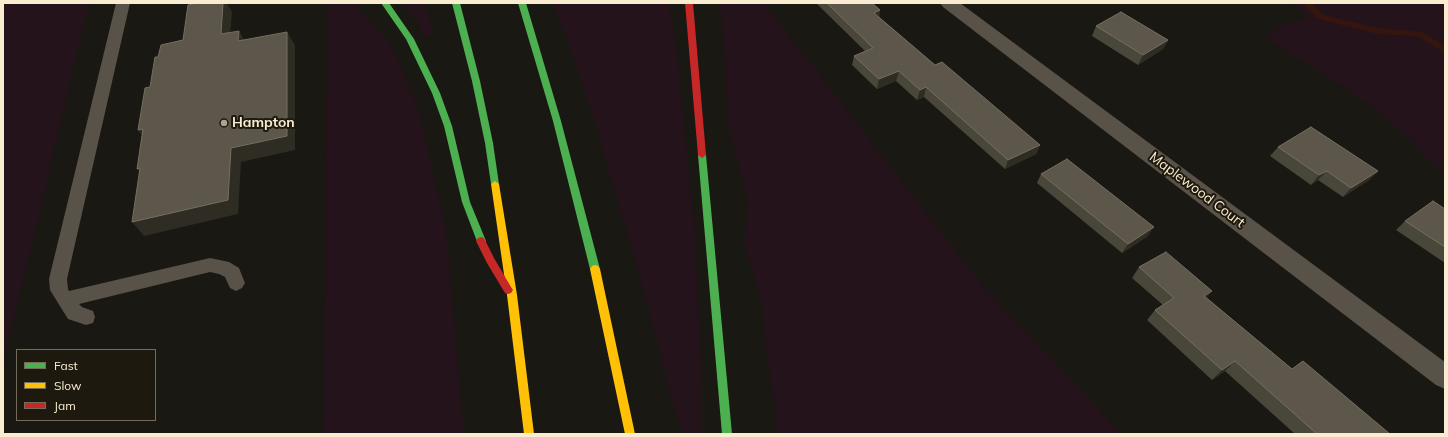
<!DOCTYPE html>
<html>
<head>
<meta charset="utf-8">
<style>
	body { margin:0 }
	#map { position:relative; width:1448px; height:437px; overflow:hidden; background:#1a1812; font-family:Mulish,sans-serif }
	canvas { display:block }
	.frame { position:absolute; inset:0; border:4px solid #faecd0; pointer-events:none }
	.legend { position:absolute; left:16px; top:349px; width:140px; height:72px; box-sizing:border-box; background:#1d190e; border:1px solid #756d5c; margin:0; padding:5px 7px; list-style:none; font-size:12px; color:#faecd0 }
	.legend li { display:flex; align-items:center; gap:8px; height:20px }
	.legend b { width:20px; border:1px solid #756d5c }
</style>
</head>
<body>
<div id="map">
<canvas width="1448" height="437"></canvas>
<div class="frame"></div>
<ul class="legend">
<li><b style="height:5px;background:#4caf50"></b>Fast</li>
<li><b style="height:5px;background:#ffc107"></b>Slow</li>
<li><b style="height:5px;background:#c62828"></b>Jam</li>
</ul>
</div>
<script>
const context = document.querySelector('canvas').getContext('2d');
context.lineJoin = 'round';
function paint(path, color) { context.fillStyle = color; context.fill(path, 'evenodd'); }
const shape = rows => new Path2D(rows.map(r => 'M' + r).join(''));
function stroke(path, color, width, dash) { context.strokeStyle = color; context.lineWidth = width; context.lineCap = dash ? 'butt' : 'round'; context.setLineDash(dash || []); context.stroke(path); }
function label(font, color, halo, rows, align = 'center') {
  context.font = font + ' Mulish,sans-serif'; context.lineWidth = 4; context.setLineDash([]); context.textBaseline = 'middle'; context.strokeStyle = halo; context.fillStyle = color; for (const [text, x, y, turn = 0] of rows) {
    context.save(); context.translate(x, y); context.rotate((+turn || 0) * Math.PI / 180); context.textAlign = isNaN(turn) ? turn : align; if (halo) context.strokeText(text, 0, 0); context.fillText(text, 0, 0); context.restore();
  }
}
paint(shape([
	[3,3,89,3,3,365],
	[327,3,354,3,393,48,420,114,446,230,464,434,324,434],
	[401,3,425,3,434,35,424,37,417,19],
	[552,3,668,3,676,43,695,236,702,383,702,434,683,434,676,416,644,291,592,114,567,39],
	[720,3,764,3,981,284,1122,434,778,434,763,323,762,303,744,243,748,202,727,123,726,69],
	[1292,3,1445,3,1445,175,1433,165,1413,142,1376,110,1341,86,1274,44,1267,38,1269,33,1284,23,1306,18,1304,13]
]), '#24131b');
paint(shape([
	[1302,3,1311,3,1324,15,1377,28,1422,32,1445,46,1445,53,1417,36,1377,34,1318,19,1302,3]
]), '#34160e');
paint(shape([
	[116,3,130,3,67,279,68,289,69,291,210,258,229,262,239,268,245,283,242,288,236,291,230,288,225,277,219,274,210,272,79,304,82,307,93,311,95,317,93,323,86,325,68,319,50,290,49,279,116,3]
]), '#595248');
paint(shape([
	[940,3,960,3,1445,362,1445,389,1436,385,943,7,940,3]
]), '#595248');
paint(shape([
	[381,3,389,3,414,39,440,93,452,126,470,202,486,241,484,244,478,244,462,202,444,126,432,93,406,39,381,3],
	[452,3,460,3,480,81,493,143,499,184,495,187,491,184,485,143,472,81,452,3],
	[518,3,526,3,561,121,600,269,598,272,595,273,592,272,590,269,553,121,518,3],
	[702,152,706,155,732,434,722,434,698,155,702,152]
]), '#4caf50');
paint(shape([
	[495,181,499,184,517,295,534,434,524,434,507,295,491,184,495,181],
	[595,265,598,266,600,269,635,434,625,434,590,269,592,266,595,265]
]), '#ffc107');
paint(shape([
	[685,3,693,3,706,155,702,158,698,155,685,3],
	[481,237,484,238,494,258,511,287,513,290,511,293,508,294,505,293,487,263,476,241,478,238,481,237]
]), '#c62828');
paint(shape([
	[816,3,872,3,880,10,879,17,935,65,1040,145,1036,154,1005,169,924,97,917,100,896,81,877,89,852,65,854,56,865,51],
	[1096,26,1168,40,1163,49,1138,65,1092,36],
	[1278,147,1378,171,1369,180,1343,197,1318,180,1311,185,1270,156],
	[1041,174,1148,236,1122,253,1037,183],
	[1445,209,1445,263,1396,230,1405,221],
	[1139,267,1207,298,1292,369,1390,434,1295,434,1225,371,1212,380,1147,320,1155,310,1163,305,1132,278]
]), '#49463a');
paint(shape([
	[223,3,227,3,232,12,229,48,221,34],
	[880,10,879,20,874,13],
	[239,31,247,45,238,41],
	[287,32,295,45,295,150,241,162,238,214,144,236,132,222,231,148],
	[1168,40,1163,49,1138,65,1143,55],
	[899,71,896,81,877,89,879,79],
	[926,87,924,97,917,100,920,90],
	[143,129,149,144,138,130],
	[1040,145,1036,154,1005,169,1008,160],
	[140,168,148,182,137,169],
	[1327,171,1318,180,1311,185,1319,175],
	[1378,171,1369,180,1343,197,1351,188],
	[1154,227,1148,236,1122,253,1128,244],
	[1212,291,1204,301,1204,296],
	[1235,361,1225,371,1212,380,1222,370]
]), '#2e2c23');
const building = shape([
	[197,3,223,3,221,34,239,31,238,41,287,32,287,136,231,148,228,200,132,222,140,168,137,169,143,129,138,130,145,88,150,87,155,57,158,57,161,45,183,40,188,5,197,3],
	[827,3,872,3,880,10,874,13,935,65,942,62,1040,145,1008,160,926,87,920,90,899,71,879,79,854,56,873,48,827,3],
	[1121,12,1168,40,1143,55,1096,26,1121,12],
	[1311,127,1378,171,1351,188,1327,171,1319,175,1278,147,1311,127],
	[1067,159,1154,227,1128,244,1041,174,1067,159],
	[1433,201,1445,209,1445,247,1405,221,1433,201],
	[1166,252,1212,291,1204,296,1292,369,1303,361,1390,434,1317,434,1235,361,1222,370,1155,310,1174,298,1139,267,1166,252]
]);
paint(building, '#5c574a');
stroke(building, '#756f5f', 1);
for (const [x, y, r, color] of [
	[224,123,4,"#aca28e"]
]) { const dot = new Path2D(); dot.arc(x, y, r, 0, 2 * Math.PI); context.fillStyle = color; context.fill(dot); stroke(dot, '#1d190e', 1.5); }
label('bold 14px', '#faecd0', '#1d190e', [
	["Hampton",232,123]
], 'left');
label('14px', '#faecd0', '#1d190e', [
	["Maplewood Court",1197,190,37]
]);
</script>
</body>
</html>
